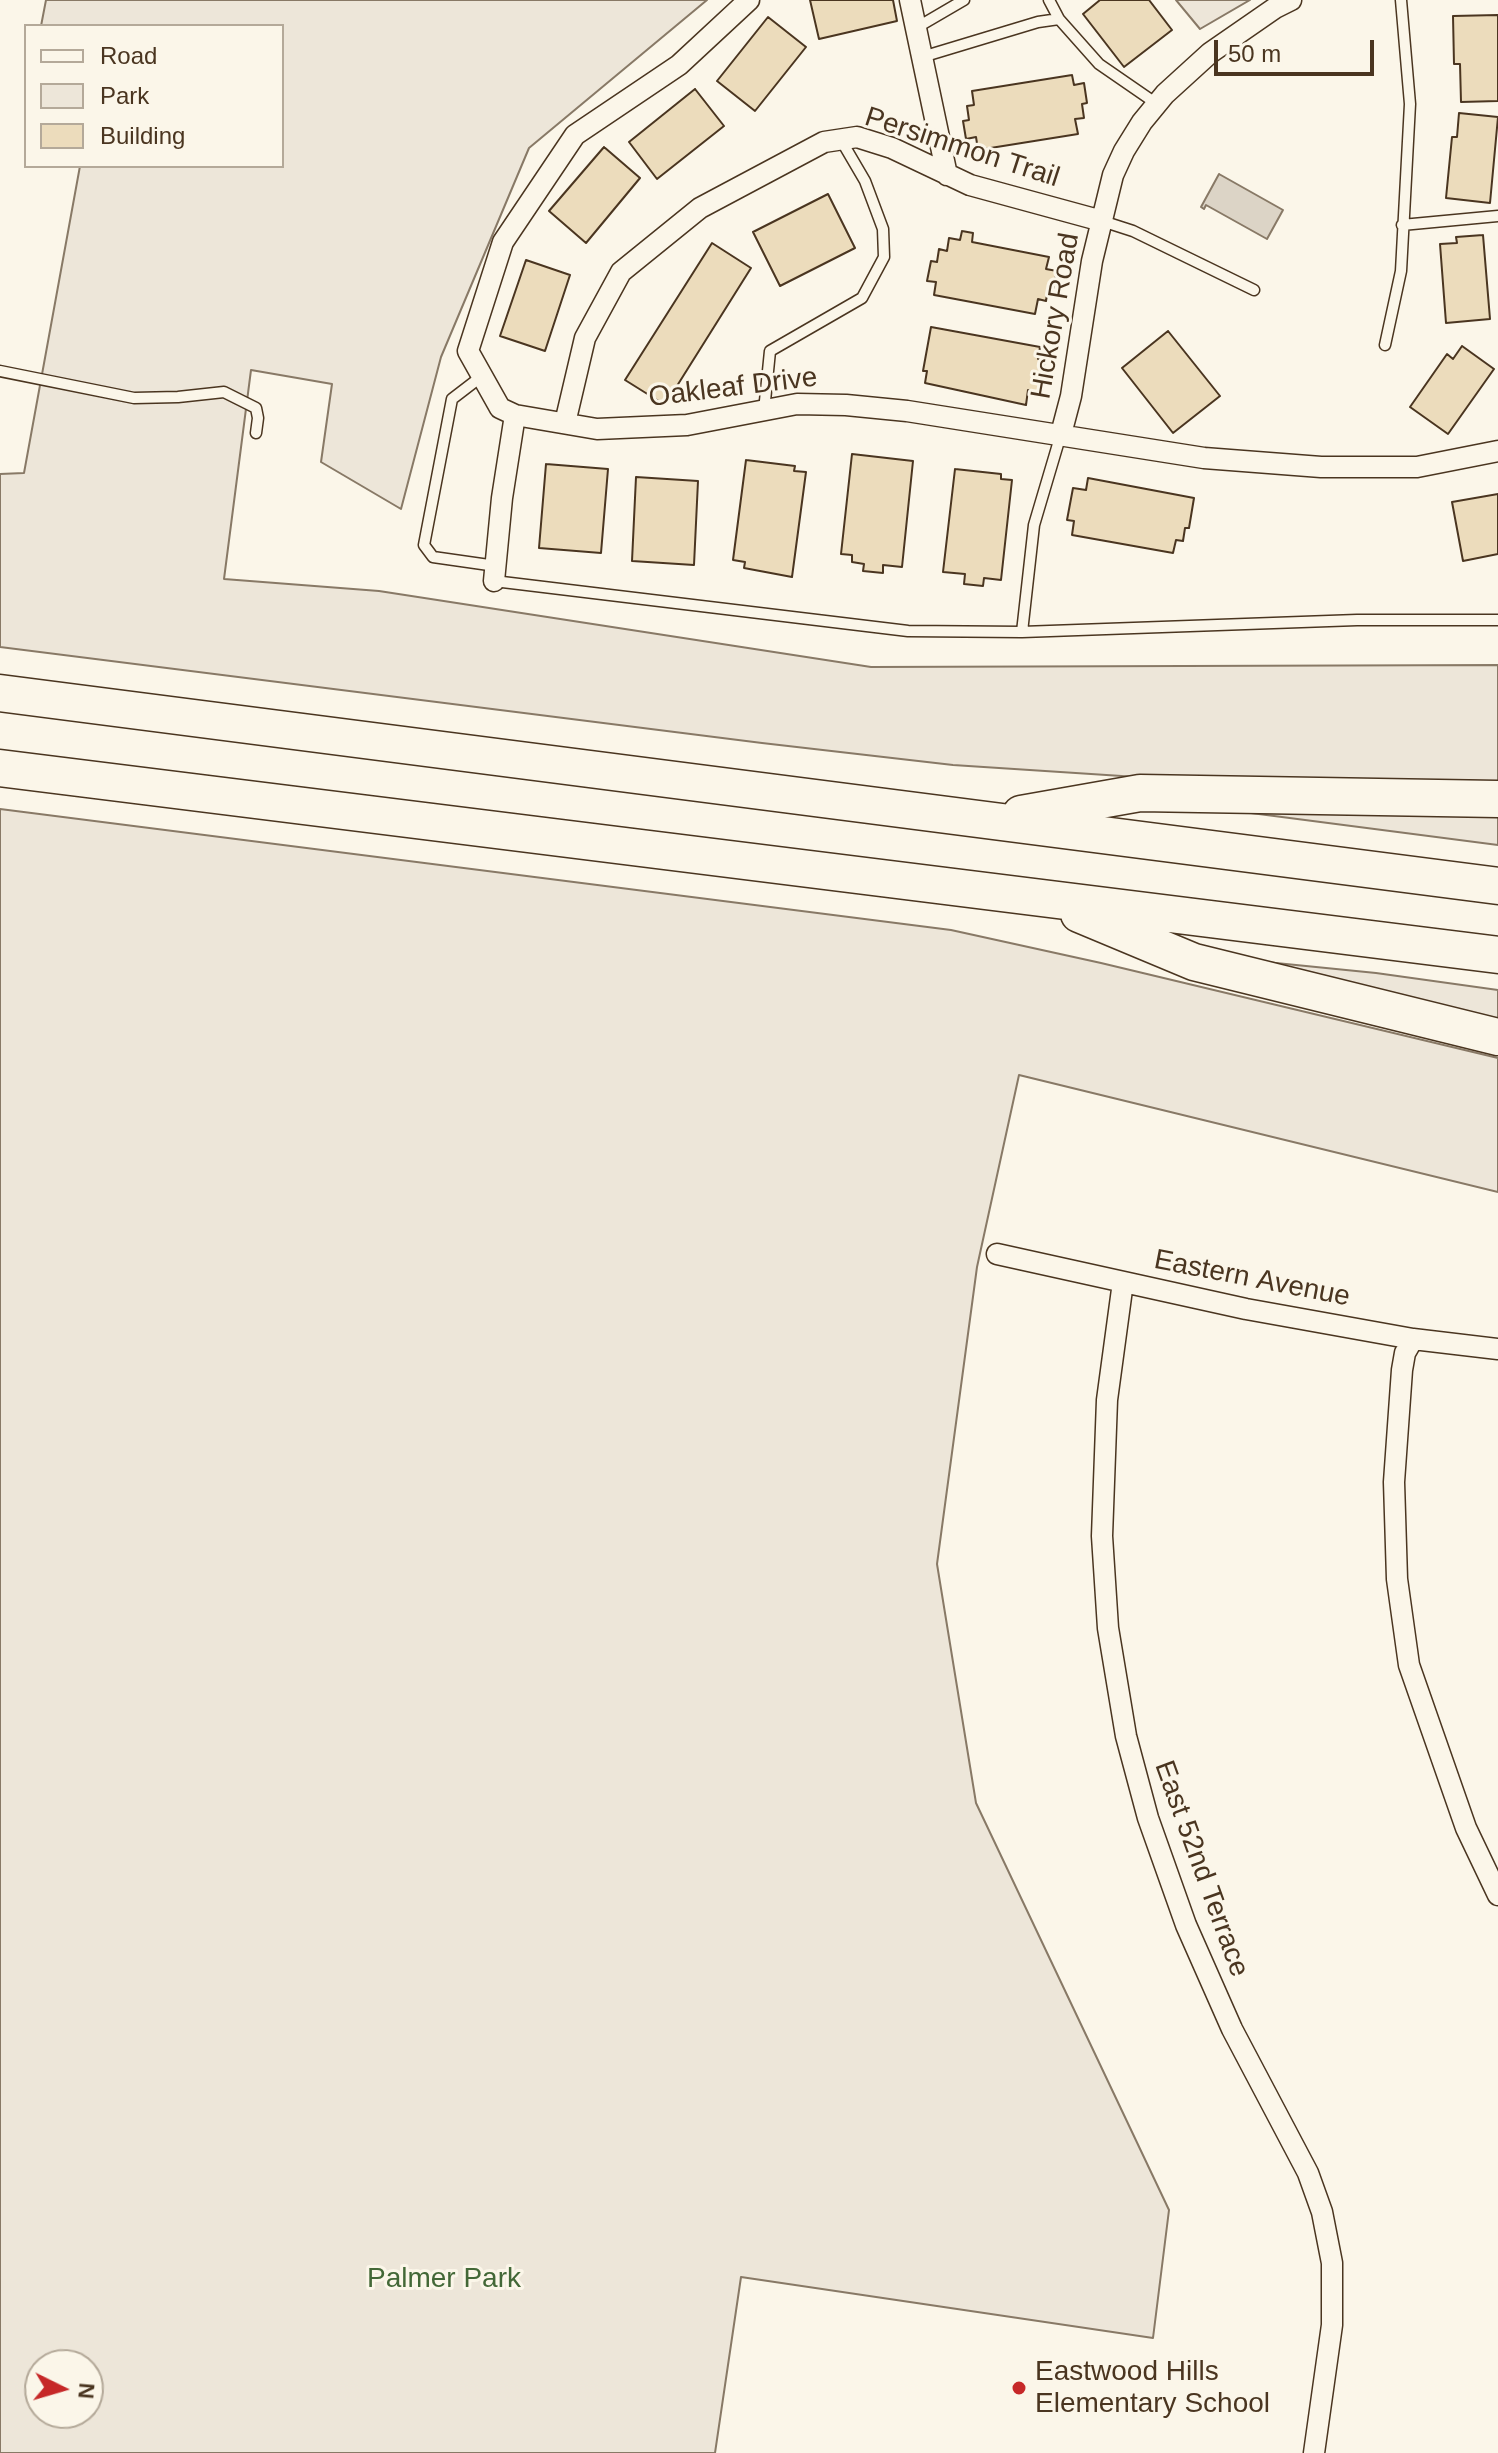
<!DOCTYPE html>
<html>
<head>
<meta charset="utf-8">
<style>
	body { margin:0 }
	#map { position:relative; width:1498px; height:2453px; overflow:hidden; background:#fbf6e9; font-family:Helvetica,sans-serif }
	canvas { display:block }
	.legend { position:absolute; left:24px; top:24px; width:260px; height:144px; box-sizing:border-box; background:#fbf6e9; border:2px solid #b4a999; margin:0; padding:10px 14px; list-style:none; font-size:24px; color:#4a3520 }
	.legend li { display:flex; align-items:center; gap:16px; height:40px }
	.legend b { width:40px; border:2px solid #b4a999 }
	.north { position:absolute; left:24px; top:2349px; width:80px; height:80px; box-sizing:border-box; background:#fbf6e9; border:2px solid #b4a999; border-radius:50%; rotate:95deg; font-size:22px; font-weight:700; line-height:32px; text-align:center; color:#4a3520 }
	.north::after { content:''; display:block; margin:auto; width:28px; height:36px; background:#c62828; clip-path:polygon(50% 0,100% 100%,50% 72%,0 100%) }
	.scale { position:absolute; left:1214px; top:40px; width:160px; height:36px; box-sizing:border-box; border:4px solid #4a3520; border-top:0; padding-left:10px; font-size:24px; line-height:28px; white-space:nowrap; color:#4a3520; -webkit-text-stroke:6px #fbf6e9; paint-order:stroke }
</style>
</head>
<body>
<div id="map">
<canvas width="1498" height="2453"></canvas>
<ul class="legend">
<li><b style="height:10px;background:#fbf6e9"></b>Road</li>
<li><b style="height:22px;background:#ede6d9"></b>Park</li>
<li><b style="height:22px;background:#ecdcbc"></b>Building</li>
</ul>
<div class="north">N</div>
<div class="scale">50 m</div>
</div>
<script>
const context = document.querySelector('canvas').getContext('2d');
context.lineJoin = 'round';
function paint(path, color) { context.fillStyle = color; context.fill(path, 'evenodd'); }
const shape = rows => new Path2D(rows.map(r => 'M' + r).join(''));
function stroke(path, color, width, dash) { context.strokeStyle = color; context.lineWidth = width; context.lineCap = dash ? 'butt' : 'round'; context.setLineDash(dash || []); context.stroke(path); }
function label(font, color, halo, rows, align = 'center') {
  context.font = font + ' Helvetica,sans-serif'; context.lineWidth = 6; context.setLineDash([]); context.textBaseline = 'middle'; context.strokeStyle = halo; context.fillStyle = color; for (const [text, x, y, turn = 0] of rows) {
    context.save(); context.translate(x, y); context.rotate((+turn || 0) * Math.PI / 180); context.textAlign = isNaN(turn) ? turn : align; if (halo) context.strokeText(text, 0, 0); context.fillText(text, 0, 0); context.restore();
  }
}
const green = shape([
	[46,0,707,0,529,148,441,357,401,509,321,462,332,384,251,370,224,579,379,591,871,667,1498,665,1498,787,1137,777,953,765,762,743,0,647,0,474,24,473,80,166,282,166,282,26,41,26,46,0],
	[1176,0,1250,0,1200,29,1176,0],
	[1252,807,1498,812,1498,845,1251,813,1252,807],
	[0,809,951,930,1101,963,1498,1058,1498,1192,1019,1075,977,1267,937,1564,976,1803,1169,2210,1153,2338,741,2277,715,2453,0,2453,0,809],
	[88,2365,88,2413,40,2413,40,2365,88,2365],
	[1256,961,1376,973,1498,990,1498,1019,1256,961]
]);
paint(green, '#ede6d9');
stroke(green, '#887966', 2);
const water = shape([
	[1219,174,1283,210,1267,239,1206,205,1204,209,1201,207,1219,174]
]);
paint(water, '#dcd4c6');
stroke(water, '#887966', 2);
const building = shape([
	[810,0,893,0,897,21,819,39,810,0],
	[1100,0,1149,0,1172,30,1124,67,1083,14,1100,0],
	[1498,15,1498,101,1461,102,1460,64,1454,64,1453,16,1498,15],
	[768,17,806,47,755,111,717,81,768,17],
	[1072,75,1074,85,1084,83,1087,103,1082,104,1084,118,1075,119,1078,134,978,150,976,137,966,139,963,121,969,120,967,106,974,105,972,91,1072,75],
	[695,89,724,126,657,179,629,142,695,89],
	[1459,113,1498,117,1490,203,1446,198,1452,137,1457,137,1459,113],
	[604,147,640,178,586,243,549,211,604,147],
	[828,194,855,248,780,286,753,232,828,194],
	[962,231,973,233,972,242,1049,257,1046,269,1057,271,1053,289,1048,288,1046,301,1038,299,1035,314,934,295,936,282,927,281,931,261,937,262,939,249,947,251,949,238,960,240,962,231],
	[1483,235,1490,319,1446,323,1440,244,1457,243,1456,237,1483,235],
	[712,243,751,268,665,405,625,380,712,243],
	[526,260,570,275,545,351,500,336,526,260],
	[931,327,1040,347,1038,359,1045,360,1039,392,1028,390,1026,405,925,383,927,371,923,371,931,327],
	[1168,331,1220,396,1173,433,1122,368,1168,331],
	[1462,346,1494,369,1448,434,1410,407,1447,354,1453,359,1462,346],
	[852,454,913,461,902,567,883,565,883,573,863,571,864,564,852,562,852,555,841,554,852,454],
	[746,460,795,466,794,471,806,472,792,577,744,568,745,562,733,560,746,460],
	[546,464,608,469,601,553,539,548,546,464],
	[955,469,1001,474,1001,479,1012,480,1001,580,984,578,983,586,964,584,965,574,943,572,955,469],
	[636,477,698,481,694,565,632,561,636,477],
	[1088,478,1194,498,1189,528,1185,528,1183,541,1176,540,1173,553,1072,535,1074,521,1067,520,1073,488,1086,490,1088,478],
	[1498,494,1498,554,1463,561,1452,502,1498,494]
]);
paint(building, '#ecdcbc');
stroke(building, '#4a3520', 2);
const service = shape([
	[1049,0,1059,19],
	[916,28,964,0],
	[922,57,1038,22,1059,19,1099,64,1157,104],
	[1102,221,1133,231,1254,290],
	[1402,225,1498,216],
	[1385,345,1401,271,1410,104,1401,0],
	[0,371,134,398,178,397,224,392,256,408,258,418,256,433],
	[482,376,452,399,424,545,433,557,496,566],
	[764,411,770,351,862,298,884,257,883,229,865,181,841,140],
	[494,581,908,631,1022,632,1357,620,1498,620],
	[1022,632,1034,525,1061,434]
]);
const minor = shape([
	[749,0,679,65,575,135,503,242,468,351,500,408,515,415,597,429,687,425,797,404,846,405,907,411,1204,458,1321,467,1417,467,1498,451],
	[910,0,947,175],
	[565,423,585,338,621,272,700,208,824,142,857,137,892,148,970,185,1102,221],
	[1061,434,1071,396,1092,261,1113,175,1124,151,1142,122,1165,94,1210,53,1275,8,1291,0],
	[494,581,502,498,515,415],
	[997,1254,1246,1309,1413,1339,1498,1349],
	[1123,1282,1107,1400,1102,1536,1108,1628,1126,1736,1148,1818,1186,1925,1232,2029,1308,2173,1322,2212,1332,2263,1332,2325,1314,2453],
	[1413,1339,1405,1353,1402,1370,1394,1482,1397,1579,1409,1665,1466,1828,1498,1895]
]);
const motorway = shape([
	[0,693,1498,886],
	[0,768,1498,955],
	[1021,814,1140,793,1498,799],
	[1079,914,1194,962,1498,1037]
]);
stroke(service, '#4a3520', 13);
stroke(minor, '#4a3520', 23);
stroke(motorway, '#4a3520', 39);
stroke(service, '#fbf6e9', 10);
stroke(minor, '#fbf6e9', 20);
stroke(motorway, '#fbf6e9', 36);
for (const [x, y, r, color] of [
	[1019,2388,8,"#c62828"]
]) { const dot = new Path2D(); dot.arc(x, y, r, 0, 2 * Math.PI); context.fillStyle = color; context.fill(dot); stroke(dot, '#fbf6e9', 3); }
label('28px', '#4a3520', '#fbf6e9', [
	["Persimmon Trail",962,148,18],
	["Hickory Road",1056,316,-80],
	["Oakleaf Drive",733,388,-7],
	["Eastern Avenue",1252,1279,11],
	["East 52nd Terrace",1201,1869,70]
]);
label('28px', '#436837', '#fbf6e9', [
	["Palmer Park",444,2279]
]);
label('28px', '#4a3520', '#fbf6e9', [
	["Eastwood Hills",1035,2372],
	["Elementary School",1035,2404]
], 'left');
</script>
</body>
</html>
